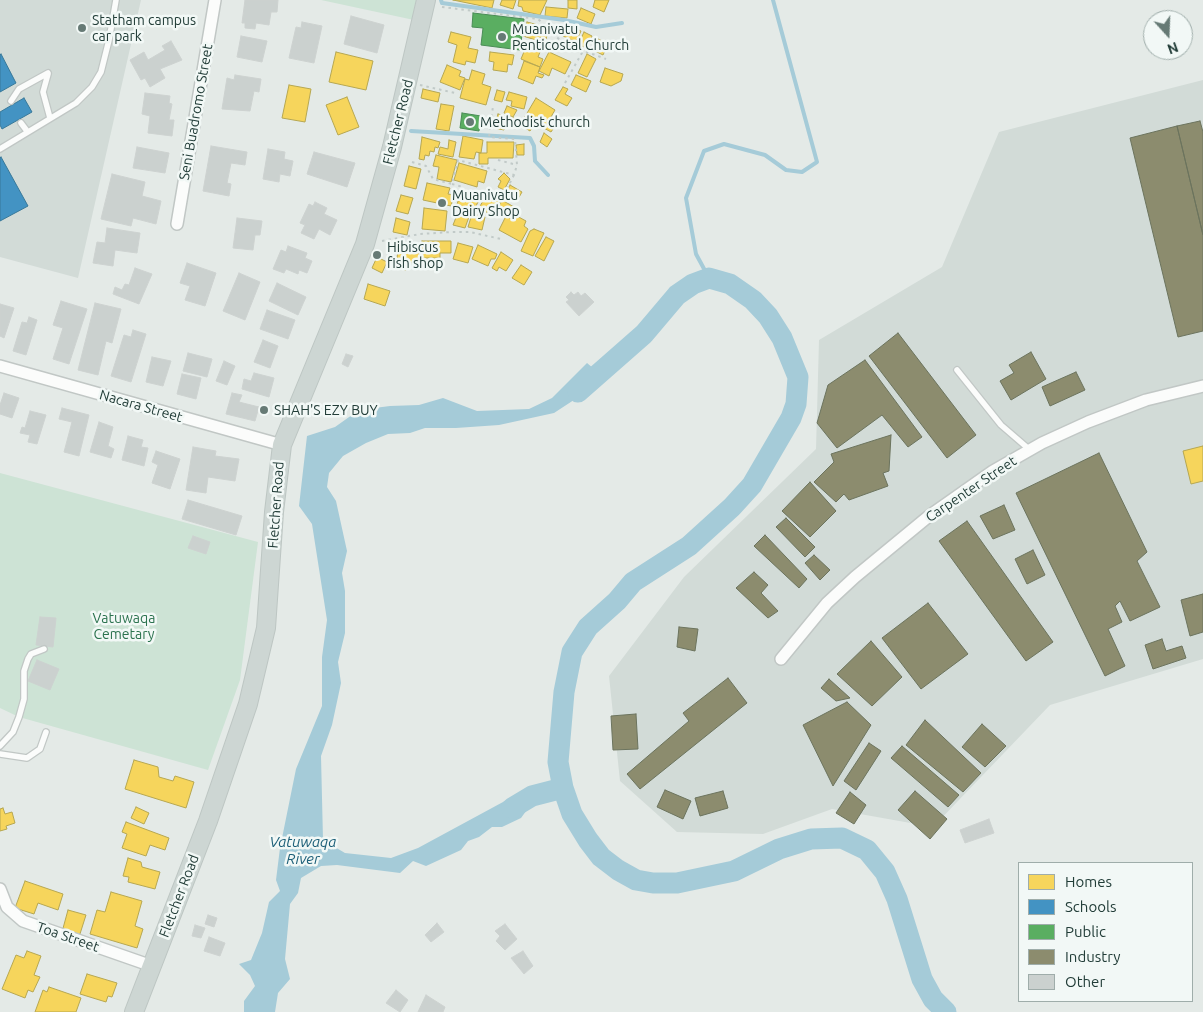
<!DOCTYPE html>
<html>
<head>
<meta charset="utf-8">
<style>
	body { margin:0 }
	#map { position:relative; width:1203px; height:1012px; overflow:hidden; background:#e4eae7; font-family:Ubuntu,sans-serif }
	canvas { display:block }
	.legend { position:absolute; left:1018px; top:862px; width:175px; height:140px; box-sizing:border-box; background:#f2f8f6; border:1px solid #9fadaa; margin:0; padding:6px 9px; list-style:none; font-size:15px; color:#223d38 }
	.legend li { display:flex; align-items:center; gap:10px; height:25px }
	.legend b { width:25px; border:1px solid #9fadaa }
	.north { position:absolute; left:1143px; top:10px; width:50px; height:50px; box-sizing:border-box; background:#f2f8f6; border:1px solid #9fadaa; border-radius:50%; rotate:160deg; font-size:14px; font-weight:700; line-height:20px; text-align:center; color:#223d38 }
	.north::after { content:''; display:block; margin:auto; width:18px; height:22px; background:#667a75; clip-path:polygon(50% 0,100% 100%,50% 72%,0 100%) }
</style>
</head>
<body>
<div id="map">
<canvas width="1203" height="1012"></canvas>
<ul class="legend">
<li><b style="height:14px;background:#f6d55c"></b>Homes</li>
<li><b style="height:14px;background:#4393c3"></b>Schools</li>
<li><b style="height:14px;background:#5aae61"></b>Public</li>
<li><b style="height:14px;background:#8c8c6e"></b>Industry</li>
<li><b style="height:14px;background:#cbd1cf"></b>Other</li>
</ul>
<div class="north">N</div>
</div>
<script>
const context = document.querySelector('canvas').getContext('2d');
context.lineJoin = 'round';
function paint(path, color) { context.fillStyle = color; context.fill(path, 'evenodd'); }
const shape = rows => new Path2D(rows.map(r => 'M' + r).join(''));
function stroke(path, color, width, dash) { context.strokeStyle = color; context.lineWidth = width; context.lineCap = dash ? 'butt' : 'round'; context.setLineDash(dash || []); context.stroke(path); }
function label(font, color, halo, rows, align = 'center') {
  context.font = font + ' Ubuntu,sans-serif'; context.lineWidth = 5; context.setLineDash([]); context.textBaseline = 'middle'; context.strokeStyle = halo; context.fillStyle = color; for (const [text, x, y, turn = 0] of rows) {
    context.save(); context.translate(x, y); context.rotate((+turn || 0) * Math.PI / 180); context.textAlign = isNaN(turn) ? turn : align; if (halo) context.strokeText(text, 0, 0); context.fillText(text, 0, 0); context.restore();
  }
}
paint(shape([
	[0,0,141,0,78,278,0,257],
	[1203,80,1203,659,1050,705,933,827,832,809,763,834,677,832,620,781,609,676,684,577,816,449,819,340,942,267,999,132]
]), '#d2dbd7');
paint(shape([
	[321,0,419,0,414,20],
	[0,473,258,542,240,680,208,770,19,717,0,708]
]), '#cde3d5');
paint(shape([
	[587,363,606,379,554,413,499,425,456,428,425,428,410,433,388,434,366,443,343,456,329,473,327,487,336,501,347,551,342,573,345,591,345,633,338,662,341,683,332,725,321,756,323,840,345,853,391,858,418,848,503,802,534,789,542,801,529,807,521,818,502,827,492,827,479,837,468,841,461,850,426,866,413,861,400,873,337,865,321,866,301,878,298,893,290,904,285,959,290,979,278,993,275,1012,244,1012,244,1001,255,986,250,975,239,964,251,960,262,933,269,902,280,891,276,880,280,848,296,769,322,706,322,657,327,620,312,524,299,506,307,436,335,427,359,410,390,406,419,405,443,398,477,411,529,409,552,398]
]), '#a5cbd8');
const homes = shape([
	[453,0,494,0,492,8,453,0],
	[502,0,516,0,513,9,500,5,502,0],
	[519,0,547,0,540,15,523,11,522,7,518,6,519,0],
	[568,0,577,0,577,9,568,8,568,0],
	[595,0,609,0,604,12,593,7,595,0],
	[546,7,568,9,567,18,545,16,546,7],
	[581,8,595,14,591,24,577,18,581,8],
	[527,22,542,26,541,30,548,32,546,39,540,37,539,41,523,36,527,22],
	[567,25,581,31,576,42,563,36,567,25],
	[451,32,471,37,468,48,478,50,475,63,466,61,465,65,453,62,457,45,448,42,451,32],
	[584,32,592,36,587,48,578,45,584,32],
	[598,39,608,44,603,55,593,50,598,39],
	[528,42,538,46,536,50,540,52,538,57,543,59,540,67,521,59,528,42],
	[336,52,373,61,366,90,329,82,336,52],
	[490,52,514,55,512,65,508,64,507,72,493,70,494,62,489,61,490,52],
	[549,52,571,62,565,74,552,68,549,76,539,71,549,52],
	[587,54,596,59,587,77,578,73,587,54],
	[524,61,540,67,538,73,544,75,542,78,536,76,533,84,518,78,524,61],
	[447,65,461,71,459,76,465,78,460,90,440,82,447,65],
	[605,68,623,74,621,81,611,86,600,82,605,68],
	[472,70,485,74,482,84,491,87,486,105,460,98,465,79,469,80,472,70],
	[576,75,591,81,586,92,571,85,576,75],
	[289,85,311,89,305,122,282,118,289,85],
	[563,87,568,89,565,94,572,98,567,106,555,100,563,87],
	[423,89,440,93,438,102,421,98,423,89],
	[497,90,505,92,502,102,494,100,497,90],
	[509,92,527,97,524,109,511,106,512,101,506,100,509,92],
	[347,97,359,127,338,135,326,105,347,97],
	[536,98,555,110,548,122,555,126,551,132,535,123,530,131,520,125,536,98],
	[441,104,454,106,449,131,436,129,441,104],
	[507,106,517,110,513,117,504,113,507,106],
	[498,114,514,118,512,124,506,123,504,130,494,128,498,114],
	[544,133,552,139,547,147,540,142,544,133],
	[463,136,483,140,481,153,476,152,474,159,459,157,463,136],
	[422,137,440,142,438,148,435,147,434,152,430,151,429,156,425,155,424,160,419,159,422,137],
	[449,140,456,142,453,157,438,154,440,147,448,149,449,140],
	[487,142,514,142,513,158,488,158,488,164,479,164,479,153,487,153,487,142],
	[524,144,524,155,517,155,516,145,524,144],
	[436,155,457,160,451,182,437,179,439,167,433,166,436,155],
	[459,163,487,171,484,183,478,181,477,187,454,180,459,163],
	[409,166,421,169,416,189,404,186,409,166],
	[504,173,510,179,504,190,498,187,501,181,498,179,504,173],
	[427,183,450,188,448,194,454,195,451,206,423,200,427,183],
	[510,185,522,192,518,199,506,193,510,185],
	[482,191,500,201,492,215,479,208,484,199,479,196,482,191],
	[468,192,480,198,473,212,457,204,459,199,463,201,468,192],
	[401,195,413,198,408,214,396,211,401,195],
	[502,200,514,207,509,215,498,208,502,200],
	[424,208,447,211,445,231,422,229,424,208],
	[459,210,470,214,465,228,453,225,459,210],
	[472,214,485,217,482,230,468,227,472,214],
	[515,215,526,221,524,226,528,229,521,242,499,230,506,216,513,220,515,215],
	[396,218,410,222,407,235,393,232,396,218],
	[534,229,544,233,533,256,521,251,530,231,534,229],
	[546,237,554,241,544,261,535,256,546,237],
	[422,241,451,241,451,253,440,253,440,258,421,258,422,241],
	[458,243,473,247,468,263,453,259,458,243],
	[478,245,497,254,495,259,491,259,488,266,472,259,478,245],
	[399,247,418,250,418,253,420,254,419,264,407,262,406,270,395,268,399,247],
	[501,252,513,260,506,271,499,267,497,271,492,268,501,252],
	[377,257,387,262,382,273,372,268,377,257],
	[521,265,532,272,524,285,512,278,521,265],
	[368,284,390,291,385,306,364,299,368,284],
	[1203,446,1203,481,1191,484,1183,451,1203,446],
	[134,760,158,767,159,777,173,781,175,776,194,782,186,808,125,789,134,760],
	[136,807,149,813,144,824,131,818,136,807],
	[3,808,5,814,12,812,15,823,6,826,7,829,0,831,0,809,3,808],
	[126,822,169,838,165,850,150,845,146,856,122,848,127,834,122,832,126,822],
	[128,858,141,862,142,867,160,872,155,889,128,882,129,877,123,876,128,858],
	[25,881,63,894,58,910,38,903,34,914,15,908,25,881],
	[111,892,142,901,135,926,143,929,137,948,90,934,97,910,105,912,111,892],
	[68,910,86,915,79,937,62,932,68,910],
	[27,951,41,956,34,975,40,977,33,992,28,990,25,998,2,989,16,955,24,958,27,951],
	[87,974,117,983,112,997,108,996,106,1002,80,994,87,974],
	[49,987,81,998,76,1012,35,1012,43,990,47,992,49,987]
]);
paint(homes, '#f6d55c');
stroke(homes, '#b6a751', 1);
const schools = shape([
	[1,54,16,83,0,92,0,55,1,54],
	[24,98,32,112,2,129,0,125,0,112,24,98],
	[1,157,28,206,0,221,0,158,1,157]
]);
paint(schools, '#4393c3');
stroke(schools, '#397999', 1);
const public = shape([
	[473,13,524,19,520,50,481,45,483,28,472,27,473,13],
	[462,113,481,116,479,131,460,128,462,113]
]);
paint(public, '#5aae61');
stroke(public, '#498c55', 1);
const industry = shape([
	[1200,121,1203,132,1203,235,1177,126,1200,121],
	[1177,126,1203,235,1203,331,1178,337,1130,138,1177,126],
	[898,333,976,435,947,458,869,356,898,333],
	[1031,352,1046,379,1011,400,1000,381,1014,373,1009,365,1031,352],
	[865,360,922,437,908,447,882,415,837,448,817,423,828,385,865,360],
	[1076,372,1085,390,1050,406,1042,387,1076,372],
	[891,435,889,471,883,473,888,486,849,500,844,494,836,502,814,482,834,462,831,454,891,435],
	[1099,453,1147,552,1137,561,1160,607,1130,621,1120,601,1115,606,1122,622,1108,629,1125,666,1105,676,1016,493,1099,453],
	[810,482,836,511,810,537,782,511,810,482],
	[1004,505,1015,530,993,539,980,516,1004,505],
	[786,518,815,547,805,557,776,527,786,518],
	[967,521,1053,642,1026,661,939,541,967,521],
	[765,535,807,579,799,588,754,546,765,535],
	[1033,550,1045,575,1027,584,1015,559,1033,550],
	[814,555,830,570,820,580,805,563,814,555],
	[754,572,768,585,761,593,778,611,768,618,736,588,754,572],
	[1203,594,1203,632,1190,636,1181,600,1203,594],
	[928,603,968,654,921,689,882,638,928,603],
	[679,627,698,629,695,651,677,647,679,627],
	[1162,639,1166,651,1182,646,1186,658,1153,669,1145,645,1162,639],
	[871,641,902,677,872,706,837,674,871,641],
	[728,678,747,703,640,789,627,774,689,721,683,713,728,678],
	[829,679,850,698,836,701,821,688,829,679],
	[847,702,871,725,833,786,803,725,847,702],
	[636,714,638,749,613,750,611,716,636,714],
	[925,720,981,773,963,792,906,745,925,720],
	[982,724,1006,746,985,767,962,747,982,724],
	[869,743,881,751,856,790,844,781,869,743],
	[902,746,959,795,948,807,891,758,902,746],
	[665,790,691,801,683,819,657,807,665,790],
	[723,791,728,808,700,816,695,798,723,791],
	[915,791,947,819,930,839,898,810,915,791],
	[850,792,866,805,854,824,836,813,850,792]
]);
paint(industry, '#8c8c6e');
stroke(industry, '#6c745e', 1);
stroke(shape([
	[441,0,442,3,564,20,596,27,622,23],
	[411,131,530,138,534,146,535,161,548,175],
	[709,278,696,254,686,198,704,151,724,144,765,155,786,170,802,172,817,162,773,0]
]), '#a5cbd8', 4);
stroke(shape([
	[578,392,644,334,677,295,693,284,709,278,730,284,753,300,768,316,782,338,798,377,796,404,791,418,752,485,732,507,689,546,633,582,617,601,588,627,572,652,564,692,558,762,563,788,572,814,588,840,601,857,618,870,636,880,653,883,677,883,734,871,779,849,811,839,842,838,867,850,885,872,897,899,922,979,933,999,946,1012],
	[512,808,532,796,563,788]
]), '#a5cbd8', 21);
const building = shape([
	[245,0,278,0,277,12,271,12,269,25,256,23,255,29,245,28,245,23,242,23,245,0],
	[351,16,384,25,377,53,344,44,351,16],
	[302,22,322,26,314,63,289,58,296,27,301,28,302,22],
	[241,36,267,41,262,62,237,57,241,36],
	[171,41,182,60,160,69,165,78,150,87,145,78,141,80,130,60,144,52,148,60,165,50,162,46,171,41],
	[235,75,261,79,259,92,254,91,250,111,222,109,227,78,234,80,235,75],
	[145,93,170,96,169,103,172,104,169,120,174,120,172,136,148,133,150,116,142,114,145,93],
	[211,146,247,152,245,165,231,163,227,183,231,184,229,196,203,191,211,146],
	[137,147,169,153,165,173,133,168,137,147],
	[268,149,285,152,284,159,293,161,290,176,280,174,279,182,263,179,268,149],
	[314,152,355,163,347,187,307,174,314,152],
	[112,174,145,182,142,196,161,201,156,224,133,218,131,226,101,219,112,174],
	[315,202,327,208,324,214,337,220,330,235,319,229,314,239,301,233,305,225,300,223,309,204,313,206,315,202],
	[237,218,262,221,260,235,255,235,253,250,233,248,237,218],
	[107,228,140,233,137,253,115,250,113,266,93,263,97,242,105,243,107,228],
	[288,246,307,253,305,258,312,261,307,273,299,270,298,274,286,269,284,273,273,269,281,250,286,252,288,246],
	[187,263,216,273,205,306,185,300,190,286,180,283,187,263],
	[135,268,152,274,139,304,113,294,115,287,122,290,125,284,129,285,135,268],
	[239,273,260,282,245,320,223,311,239,273],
	[277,283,306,297,298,315,269,301,277,283],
	[571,292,574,295,578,292,581,296,585,293,594,302,579,316,566,302,569,300,566,297,571,292],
	[61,301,87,309,69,364,53,359,63,328,53,325,61,301],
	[95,303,121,309,112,343,106,341,98,375,78,370,95,303],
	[0,304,14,308,4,338,0,336,0,304],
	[267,310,295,320,288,339,260,329,267,310],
	[29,317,37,320,26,355,13,351,22,322,27,323,29,317],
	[133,330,146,334,131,382,111,376,124,335,131,337,133,330],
	[263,340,278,346,270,368,254,362,263,340],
	[188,353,212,359,207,377,183,371,188,353],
	[346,354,353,356,348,367,342,364,346,354],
	[152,357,171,361,163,386,146,382,152,357],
	[224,361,235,366,227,385,216,381,224,361],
	[254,373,274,378,269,397,242,389,244,379,251,381,254,373],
	[182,374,201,378,196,399,177,394,182,374],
	[4,393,19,398,12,418,0,414,0,405,4,393],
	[232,393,242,395,239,402,259,407,255,421,226,414,232,393],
	[62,408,89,415,79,456,64,452,72,422,59,419,62,408],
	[30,411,46,415,37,444,28,442,30,435,20,433,22,427,25,428,30,411],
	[99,422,113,427,108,446,114,449,111,458,90,452,99,422],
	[128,436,143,440,141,447,148,448,144,466,122,460,128,436],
	[193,447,216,451,215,456,239,459,235,481,208,477,206,493,186,490,193,447],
	[156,451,180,459,170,489,152,483,158,465,152,462,156,451],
	[188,500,242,516,236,535,182,519,188,500],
	[193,536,210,542,206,554,188,548,193,536],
	[40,617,56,618,53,647,36,645,40,617],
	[37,660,59,669,50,690,28,681,37,660],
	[989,819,994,833,965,843,960,830,989,819],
	[208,915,217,918,214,927,205,924,208,915],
	[437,923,444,932,431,942,425,935,437,923],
	[505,924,517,939,505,950,496,941,500,936,495,931,505,924],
	[195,925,205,928,201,938,192,936,195,925],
	[209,937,225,943,220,956,204,951,209,937],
	[523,951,533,966,524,974,511,958,523,951],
	[396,990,408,1000,400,1012,386,1003,396,990],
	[426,995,445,1007,443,1012,418,1012,426,995]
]);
paint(building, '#cbd1cf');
stroke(building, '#cdd2d0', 1);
const service = shape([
	[48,74,43,92,50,118],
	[11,101,19,89,48,73],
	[21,123,27,131],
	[0,149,76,103,92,87,101,72,109,40,116,0],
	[957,370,1001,425,1030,450],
	[0,746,13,732,19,717,24,699,24,671,28,659,31,654,44,649],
	[0,754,27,758,40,749,46,732]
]);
const minor = shape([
	[177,224,215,0],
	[0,366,282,445],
	[781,659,827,603,855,577,929,516,993,471,1042,443,1088,422,1146,400,1203,386],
	[0,889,7,907,23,921,152,966]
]);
const primary = shape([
	[134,1012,208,821,248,704,266,628,274,512,282,445,365,244,392,147,426,0]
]);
stroke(service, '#c1c7c5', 8);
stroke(minor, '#c1c7c5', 14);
stroke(primary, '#bdc6c3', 20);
stroke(shape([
	[442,7,538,19,563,43,606,59],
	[565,83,583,51],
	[420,85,455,93],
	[498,160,517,165],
	[412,162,426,166,433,179,452,184,458,160,514,175,517,165,515,139,489,137,493,106],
	[452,184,463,187],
	[495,212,514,175],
	[382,241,420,234,452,232,470,232,501,239]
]), '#c1cac8', 2, [2.5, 4]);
stroke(service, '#fbfcfb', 5.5);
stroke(minor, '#fbfcfb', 11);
stroke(primary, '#cdd6d3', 18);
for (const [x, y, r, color] of [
	[82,28,5,"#667a75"],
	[502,37,5,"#667a75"],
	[470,122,5,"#667a75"],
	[442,203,5,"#667a75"],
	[377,255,5,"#667a75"],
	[264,410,5,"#667a75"]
]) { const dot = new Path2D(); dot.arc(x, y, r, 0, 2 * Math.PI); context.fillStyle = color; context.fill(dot); stroke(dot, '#f2f8f6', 2); }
label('14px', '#223d38', '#f2f8f6', [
	["Statham campus",92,20],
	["car park",92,36],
	["Muanivatu",512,29],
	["Penticostal Church",512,45],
	["Methodist church",480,122],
	["Muanivatu",452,195],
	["Dairy Shop",452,211],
	["Hibiscus",387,247],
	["fish shop",387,263],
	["SHAH'S EZY BUY",274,410]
], 'left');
label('14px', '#223d38', '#f2f8f6', [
	["Seni Buadromo Street",196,112,-80],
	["Fletcher Road",398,122,-76],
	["Nacara Street",141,406,16],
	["Carpenter Street",971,489,-34],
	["Fletcher Road",276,505,-86],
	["Fletcher Road",179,896,-69],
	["Toa Street",68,937,19]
]);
label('14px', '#2c734f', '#f2f8f6', [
	["Vatuwaqa",124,618],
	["Cemetary",124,634]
]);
label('italic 15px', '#1c5f78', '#f2f8f6', [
	["Vatuwaqa",303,842],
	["River",303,859]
]);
</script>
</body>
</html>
